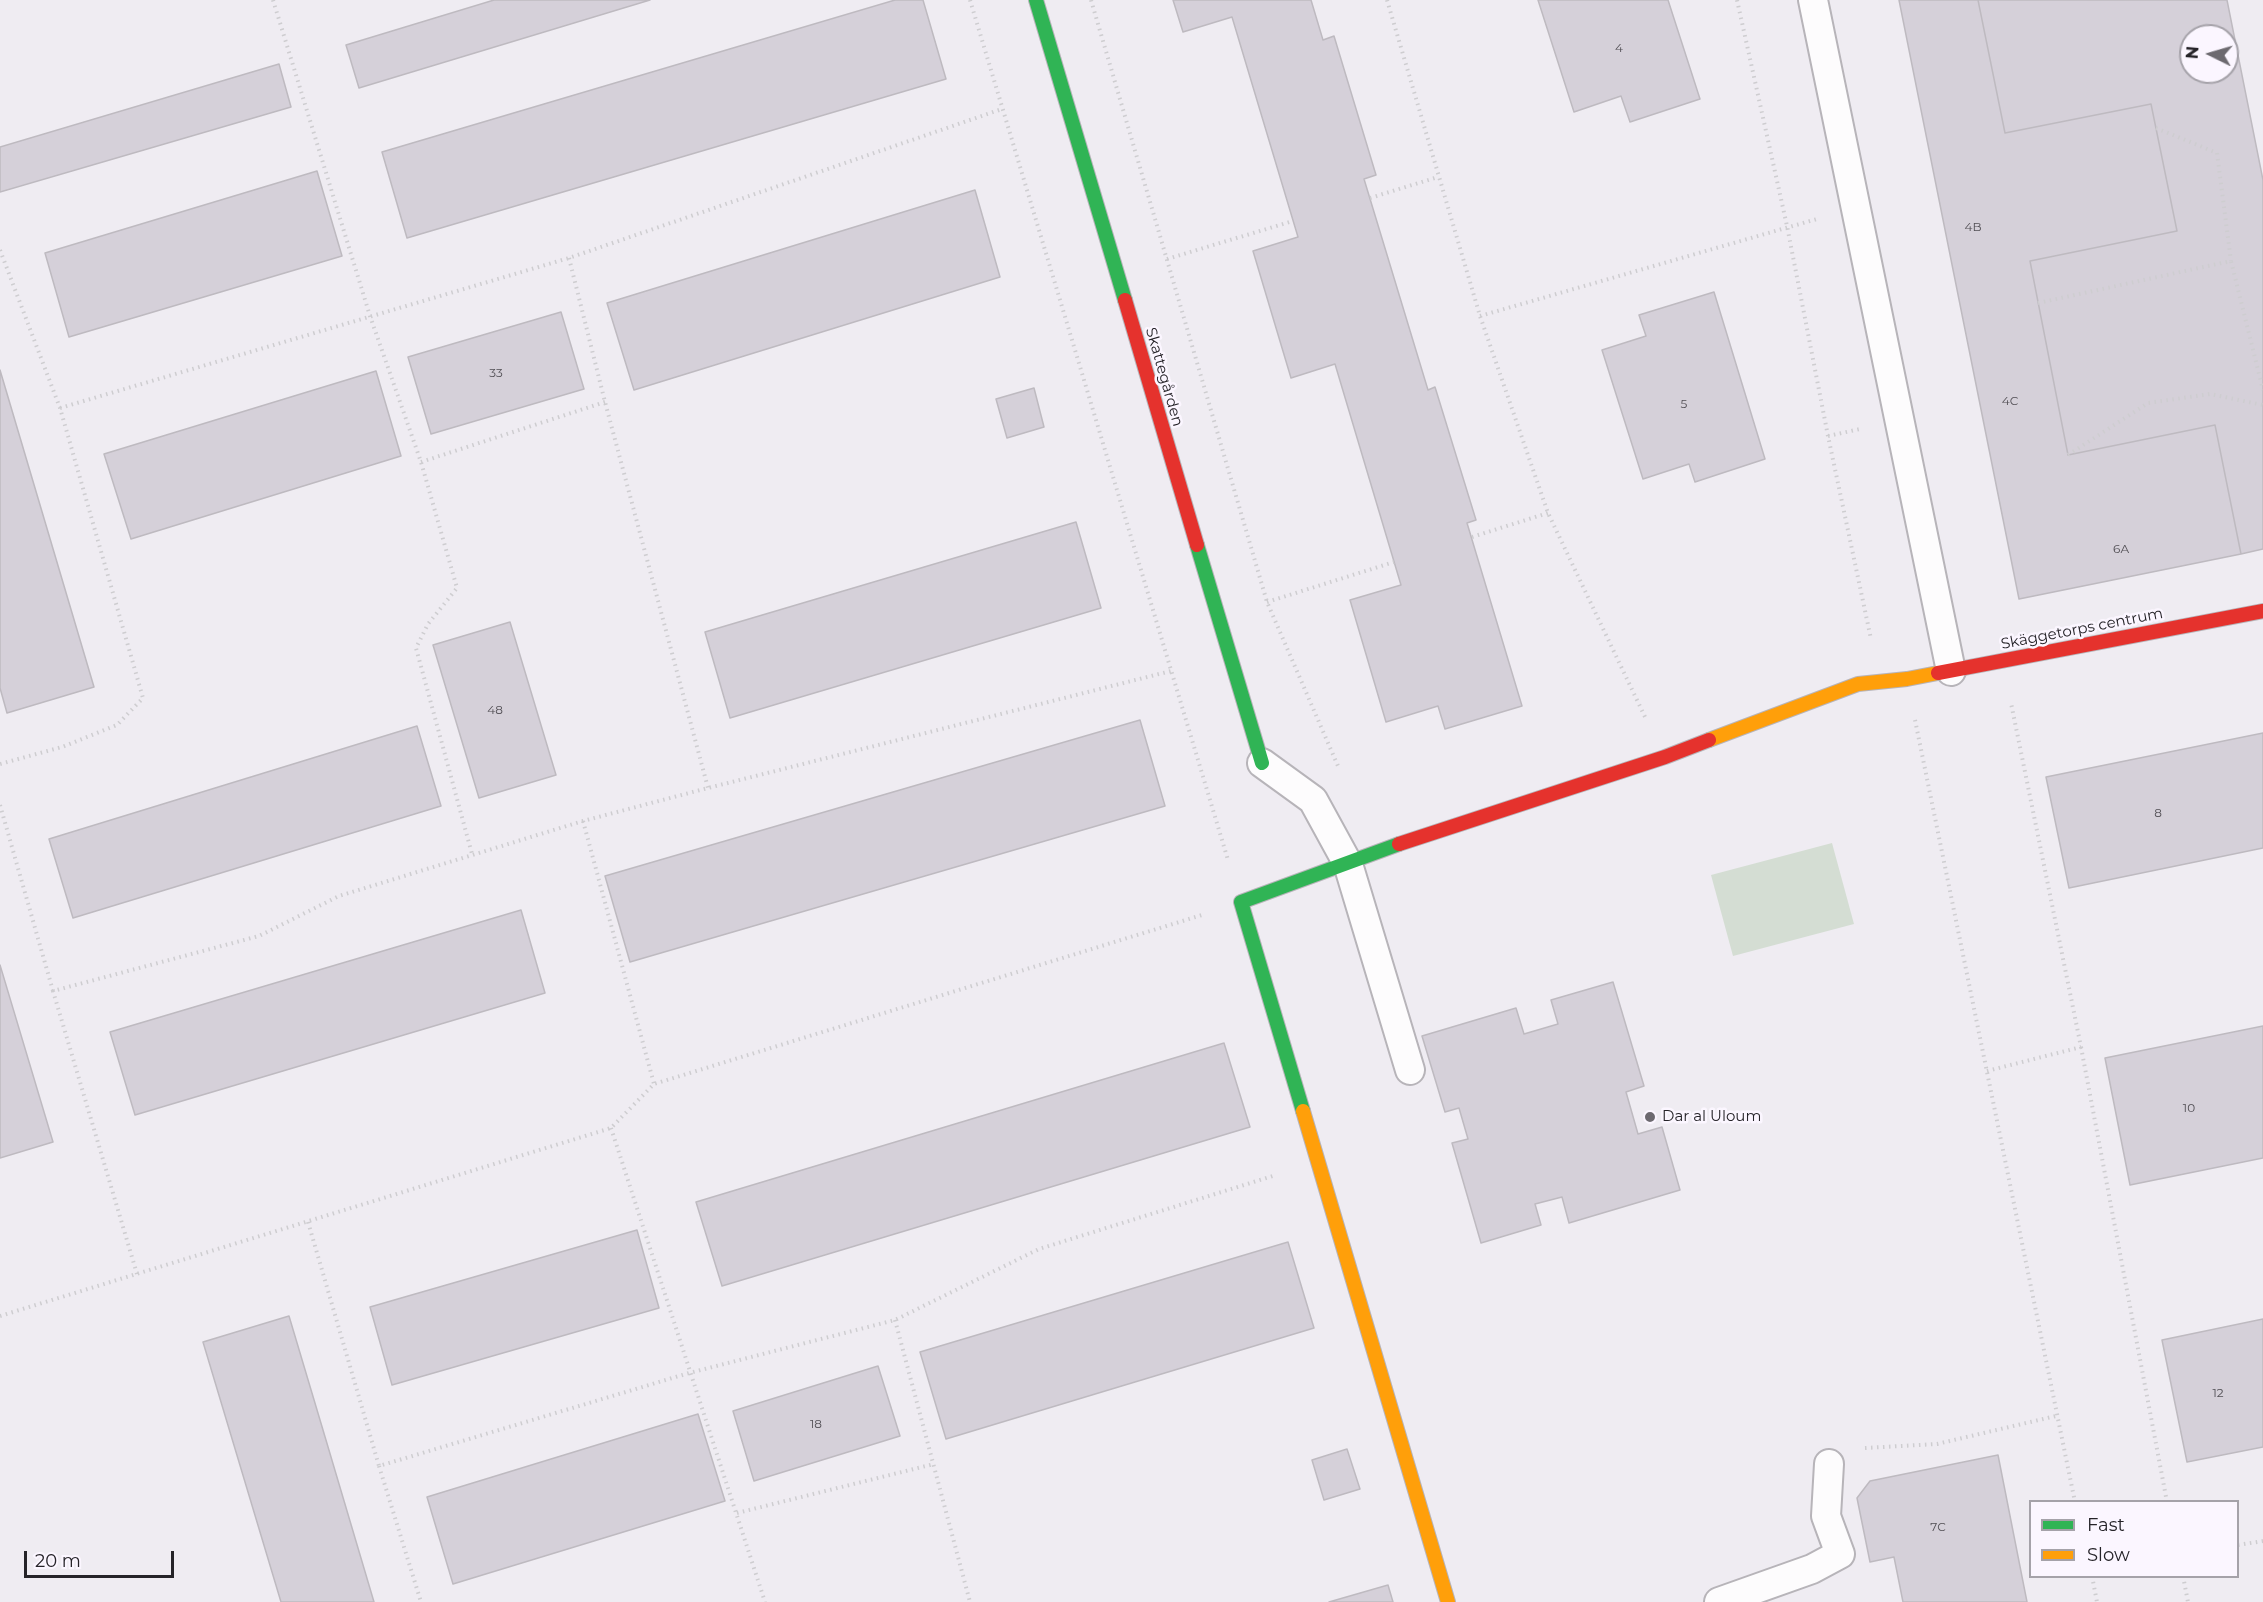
<!DOCTYPE html>
<html>
<head>
<meta charset="utf-8">
<style>
	body { margin:0 }
	#map { position:relative; width:2263px; height:1602px; overflow:hidden; background:#efecf2; font-family:Montserrat,sans-serif }
	canvas { display:block }
	.legend { position:absolute; left:2029px; top:1500px; width:210px; height:78px; box-sizing:border-box; background:#fbf6ff; border:2px solid #a5a2a9; margin:0; padding:8px 10px; list-style:none; font-size:18px; color:#252328 }
	.legend li { display:flex; align-items:center; gap:12px; height:30px }
	.legend b { width:30px; border:2px solid #a5a2a9 }
	.north { position:absolute; left:2179px; top:24px; width:60px; height:60px; box-sizing:border-box; background:#fbf6ff; border:2px solid #a5a2a9; border-radius:50%; rotate:275deg; font-size:16px; font-weight:700; line-height:24px; text-align:center; color:#252328 }
	.north::after { content:''; display:block; margin:auto; width:21px; height:27px; background:#6c696f; clip-path:polygon(50% 0,100% 100%,50% 72%,0 100%) }
	.scale { position:absolute; left:24px; top:1551px; width:150px; height:27px; box-sizing:border-box; border:3px solid #252328; border-top:0; padding-left:8px; font-size:18px; line-height:21px; white-space:nowrap; color:#252328; -webkit-text-stroke:4px #fbf6ff; paint-order:stroke }
</style>
</head>
<body>
<div id="map">
<canvas width="2263" height="1602"></canvas>
<ul class="legend">
<li><b style="height:8px;background:#30b455"></b>Fast</li>
<li><b style="height:8px;background:#ff9f0a"></b>Slow</li>
</ul>
<div class="north">N</div>
<div class="scale">20 m</div>
</div>
<script>
const context = document.querySelector('canvas').getContext('2d');
context.lineJoin = 'round';
function paint(path, color) { context.fillStyle = color; context.fill(path, 'evenodd'); }
const shape = rows => new Path2D(rows.map(r => 'M' + r).join(''));
function stroke(path, color, width, dash) { context.strokeStyle = color; context.lineWidth = width; context.lineCap = dash ? 'butt' : 'round'; context.setLineDash(dash || []); context.stroke(path); }
function label(font, color, halo, rows, align = 'center') {
  context.font = font + ' Montserrat,sans-serif'; context.lineWidth = 5; context.setLineDash([]); context.textBaseline = 'middle'; context.strokeStyle = halo; context.fillStyle = color; for (const [text, x, y, turn = 0] of rows) {
    context.save(); context.translate(x, y); context.rotate((+turn || 0) * Math.PI / 180); context.textAlign = isNaN(turn) ? turn : align; if (halo) context.strokeText(text, 0, 0); context.fillText(text, 0, 0); context.restore();
  }
}
paint(shape([
	[1832,843,1854,924,1733,956,1711,875]
]), '#d4ddd3');
const building = shape([
	[494,0,650,0,359,88,346,45,494,0],
	[895,0,923,0,946,79,407,238,382,152,895,0],
	[1173,0,1311,0,1323,40,1334,36,1376,175,1364,179,1428,390,1435,387,1476,520,1467,523,1522,706,1445,729,1438,706,1386,722,1350,600,1401,585,1335,364,1291,378,1253,251,1298,237,1232,17,1183,32,1173,0],
	[1538,0,1668,0,1700,99,1630,122,1621,96,1574,112,1538,0],
	[1899,0,1978,0,2005,133,2151,104,2177,231,2030,261,2068,455,2215,425,2241,554,2019,599,1899,0],
	[1978,0,2227,0,2263,180,2263,549,2241,554,2215,425,2068,455,2030,261,2177,231,2151,104,2005,133,1978,0],
	[2191,36,2227,36,2227,72,2191,72,2191,36],
	[279,64,291,107,0,192,0,147,279,64],
	[317,171,342,256,69,337,45,253,317,171],
	[975,190,1000,277,634,390,607,303,975,190],
	[1714,292,1765,459,1695,482,1689,464,1643,479,1602,350,1646,336,1639,315,1714,292],
	[561,312,584,389,431,434,408,357,561,312],
	[0,370,94,687,7,713,0,688,0,370],
	[376,371,401,456,131,539,104,454,376,371],
	[1034,388,1044,427,1007,438,996,399,1034,388],
	[1076,522,1101,608,730,718,705,632,1076,522],
	[510,622,556,775,479,798,433,645,510,622],
	[1140,720,1165,806,630,962,605,876,1140,720],
	[417,726,441,806,73,918,49,839,417,726],
	[2263,733,2263,848,2069,888,2046,777,2263,733],
	[521,910,545,993,135,1115,110,1032,521,910],
	[0,965,53,1142,0,1158,0,965],
	[1613,982,1644,1086,1626,1092,1638,1134,1662,1127,1680,1190,1569,1223,1562,1197,1535,1204,1541,1225,1481,1243,1452,1143,1468,1139,1459,1108,1445,1112,1422,1036,1516,1008,1524,1034,1558,1024,1551,1000,1613,982],
	[2263,1026,2263,1158,2130,1185,2105,1058,2263,1026],
	[1224,1043,1250,1127,722,1286,696,1202,1224,1043],
	[637,1230,659,1308,392,1385,370,1307,637,1230],
	[1288,1242,1314,1328,946,1439,920,1352,1288,1242],
	[289,1316,323,1430,374,1602,281,1602,203,1342,289,1316],
	[2263,1319,2263,1447,2187,1462,2162,1340,2263,1319],
	[878,1366,900,1436,754,1481,733,1411,878,1366],
	[698,1414,725,1501,453,1584,427,1497,698,1414],
	[1347,1449,1360,1489,1324,1500,1312,1460,1347,1449],
	[1998,1455,2027,1602,1903,1602,1894,1557,1870,1562,1857,1498,1870,1481,1998,1455],
	[1388,1585,1393,1602,1329,1602,1388,1585]
]);
paint(building, '#d5d0d9');
stroke(building, '#bebac0', 1.5);
const lane = shape([
	[1813,0,1951,671],
	[1262,763,1313,800,1348,864,1410,1070],
	[1719,1602,1812,1569,1840,1554,1826,1516,1829,1464]
]);
const fast = shape([
	[1036,0,1125,300],
	[1197,545,1262,763],
	[1303,1111,1241,902,1399,844]
]);
const slow = shape([
	[1709,740,1858,684,1907,679,1938,673],
	[1303,1111,1448,1602]
]);
const jam = shape([
	[1125,300,1197,545],
	[1938,673,2263,611],
	[1399,844,1665,757,1709,740]
]);
stroke(lane, '#b7b4b9', 32);
stroke(fast, '#b7b4b9', 16);
stroke(slow, '#b7b4b9', 16);
stroke(jam, '#b7b4b9', 16);
stroke(shape([
	[273,0,370,316,421,462,457,588,428,624,416,648,472,854],
	[970,0,1228,860],
	[1091,0,1267,602,1338,766],
	[1387,0,1480,316,1548,513,1646,719],
	[1737,0,1787,226,1828,436,1871,639],
	[2156,128,2217,153,2231,261],
	[1370,198,1438,177],
	[0,250,60,408,143,698,117,725,62,747,0,764],
	[569,258,605,402,708,788],
	[1167,259,1293,221],
	[2038,303,2231,261,2263,390],
	[1480,316,1817,219],
	[60,408,569,258,1002,109],
	[1828,436,1860,429],
	[2068,455,2148,403,2210,394,2263,405],
	[421,462,605,402],
	[1472,537,1548,513],
	[1267,602,1394,562],
	[1915,720,2075,1502],
	[0,805,53,991],
	[583,821,654,1084],
	[2081,1047,2167,1502],
	[1987,1071,2081,1047,2011,703],
	[611,1128,765,1602],
	[308,1222,379,1466,689,1373,895,1320,1039,1249,1276,1175],
	[137,1274,53,991,259,936,339,896,583,821,708,788,1171,671],
	[0,1316,611,1128,654,1084,1202,915],
	[895,1320,970,1602],
	[1865,1448,1937,1444,2056,1416],
	[379,1466,421,1602],
	[737,1513,934,1464],
	[2238,1545,2263,1541],
	[2092,1576,2097,1602],
	[2183,1576,2188,1602]
]), '#cecdd0', 4, [1.5, 4.5]);
stroke(lane, '#fdfcfd', 28);
stroke(fast, '#30b455', 14);
stroke(slow, '#ff9f0a', 14);
stroke(jam, '#e5322d', 14);
for (const [x, y, r, color] of [
	[1650,1117,6,"#6c696f"]
]) { const dot = new Path2D(); dot.arc(x, y, r, 0, 2 * Math.PI); context.fillStyle = color; context.fill(dot); stroke(dot, '#fbf6ff', 2); }
label('12px', '#514e54', null, [
	["4",1619,48],
	["4B",1973,227],
	["33",496,373],
	["4C",2010,401],
	["5",1684,404],
	["6A",2121,549],
	["48",495,710],
	["8",2158,813],
	["10",2189,1108],
	["12",2218,1393],
	["18",816,1424],
	["7C",1938,1527]
]);
label('15px', '#252328', '#fbf6ff', [
	["Skattegården",1164,377,74],
	["Skäggetorps centrum",2082,629,-11]
]);
label('15px', '#252328', '#fbf6ff', [
	["Dar al Uloum",1662,1117]
], 'left');
</script>
</body>
</html>
